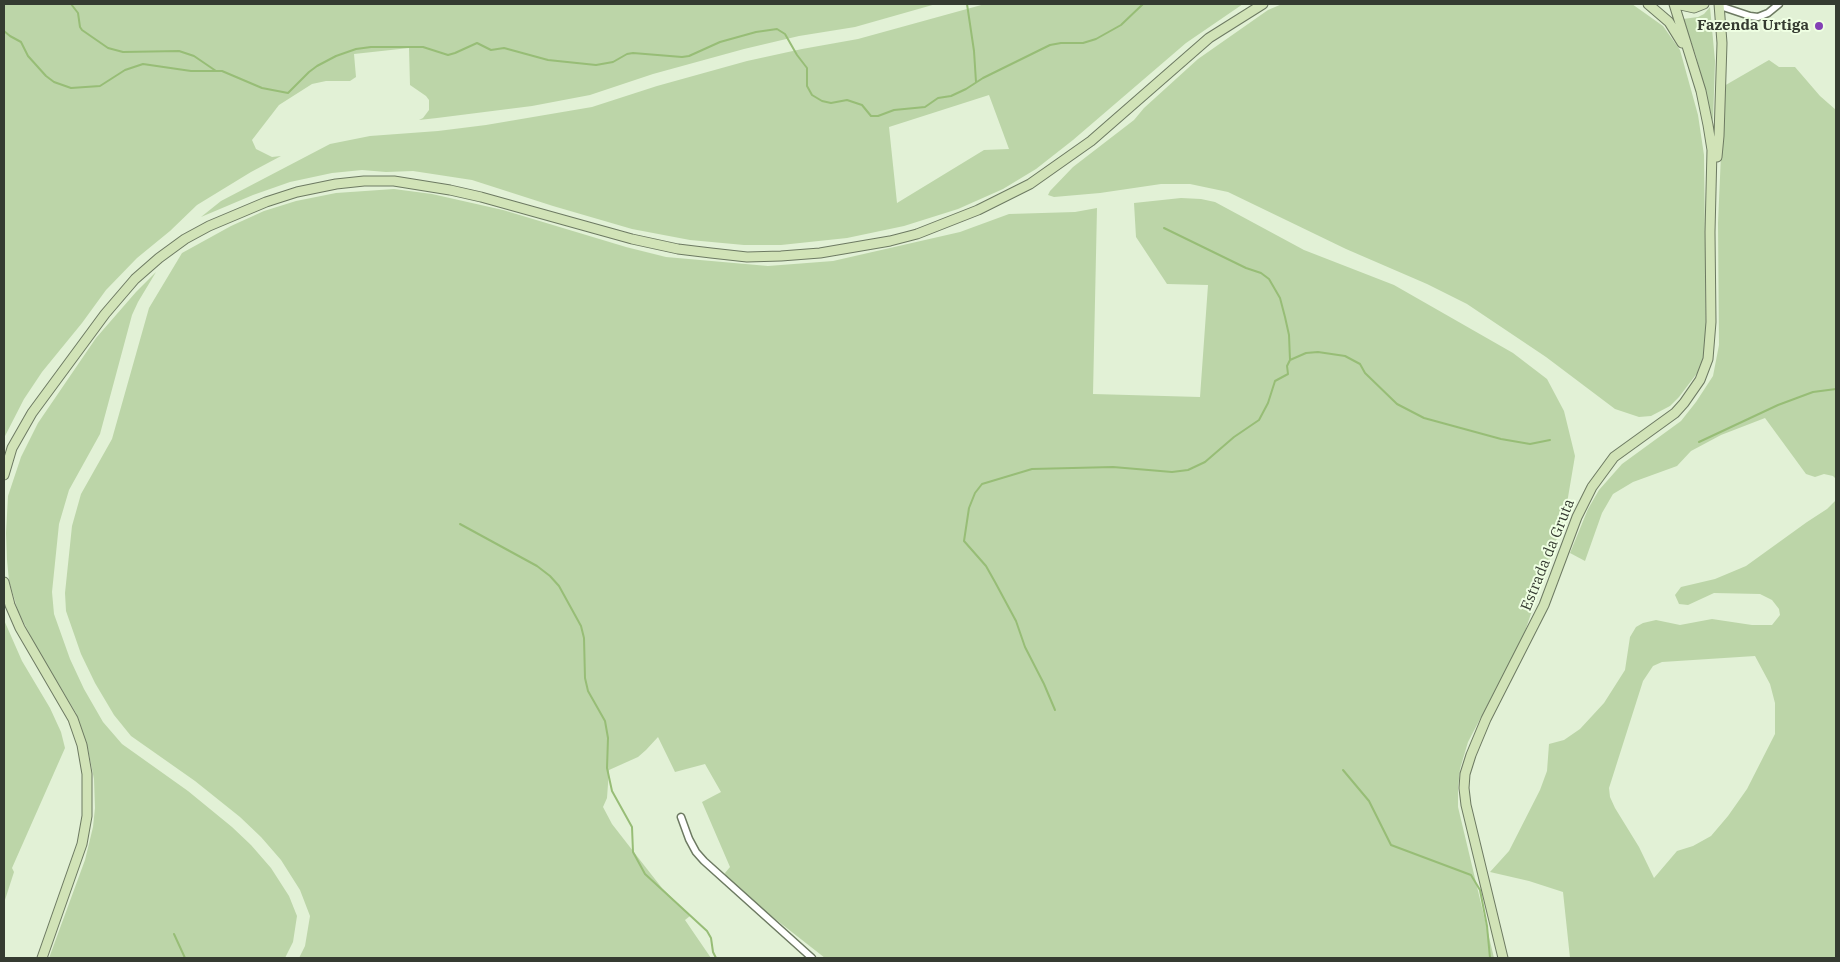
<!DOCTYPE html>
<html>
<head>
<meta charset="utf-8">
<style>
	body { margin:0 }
	#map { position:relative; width:1840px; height:962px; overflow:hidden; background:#e2f1d6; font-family:"IBM Plex Serif",serif }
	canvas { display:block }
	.frame { position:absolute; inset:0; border:5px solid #353b31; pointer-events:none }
</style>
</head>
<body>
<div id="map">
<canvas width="1840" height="962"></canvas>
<div class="frame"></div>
</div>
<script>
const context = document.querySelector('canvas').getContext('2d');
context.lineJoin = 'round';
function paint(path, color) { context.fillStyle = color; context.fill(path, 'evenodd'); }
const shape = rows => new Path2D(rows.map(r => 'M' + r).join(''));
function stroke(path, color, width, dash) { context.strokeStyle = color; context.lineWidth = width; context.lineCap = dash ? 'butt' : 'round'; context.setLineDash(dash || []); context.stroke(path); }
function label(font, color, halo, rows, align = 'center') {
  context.font = font + ' "IBM Plex Serif",serif'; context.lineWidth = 4; context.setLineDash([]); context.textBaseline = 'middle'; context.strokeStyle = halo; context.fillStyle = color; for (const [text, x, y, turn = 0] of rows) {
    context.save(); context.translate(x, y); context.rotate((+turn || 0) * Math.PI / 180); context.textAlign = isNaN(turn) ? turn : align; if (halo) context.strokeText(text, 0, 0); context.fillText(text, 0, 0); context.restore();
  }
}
paint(shape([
	[4,4,936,4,855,27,799,36,744,49,653,74,590,95,532,106,437,118,419,120,423,118,429,110,429,100,426,96,410,85,409,48,354,54,356,77,350,81,326,81,312,84,279,105,252,140,256,149,272,157,281,156,251,172,197,205,170,231,137,258,106,290,82,323,42,372,24,399,4,438],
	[985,4,1243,4,1186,43,1073,140,1036,169,1003,189,958,209,904,226,847,238,781,245,744,245,690,240,632,229,553,206,472,180,413,171,386,172,362,170,332,173,290,182,253,195,201,217,221,201,330,144,370,136,438,131,486,125,592,107,657,86,747,61,802,49,858,39],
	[989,95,1009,149,984,150,897,203,889,127],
	[1282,4,1632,4,1663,26,1680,50,1698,115,1704,155,1706,334,1705,352,1701,368,1679,397,1670,406,1651,416,1639,417,1615,409,1546,357,1467,304,1427,284,1346,249,1228,192,1190,184,1161,184,1100,193,1054,197,1048,195,1050,191,1073,167,1134,120,1144,108,1198,59,1268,10],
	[1710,7,1715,61,1713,122,1696,56,1683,19,1698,17,1704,14],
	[1769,60,1779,67,1795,67,1820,96,1836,110,1836,479,1833,476,1824,474,1815,477,1806,474,1765,418,1721,435,1691,451,1677,466,1633,482,1613,494,1602,513,1585,561,1570,553,1588,509,1599,490,1622,464,1681,421,1696,402,1713,376,1719,345,1718,223,1724,86],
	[394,189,432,194,503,210,626,247,666,257,768,266,833,261,960,232,1009,214,1075,212,1097,208,1093,394,1200,397,1208,285,1167,284,1136,237,1134,203,1181,198,1201,199,1215,202,1304,250,1394,285,1513,353,1547,379,1564,411,1575,456,1565,515,1523,637,1468,742,1460,769,1458,788,1458,807,1494,958,825,958,765,911,726,876,725,873,730,867,702,802,721,792,705,764,675,772,658,737,646,750,638,757,609,770,607,798,603,807,612,824,647,869,662,888,690,916,685,920,711,958,299,958,305,946,310,916,300,890,281,860,261,837,240,817,195,781,131,736,114,715,95,683,81,654,66,611,65,593,72,526,81,494,112,439,149,308,182,253,231,226,264,211,296,201,336,193],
	[156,272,138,302,132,315,100,434,69,490,59,524,52,592,54,614,70,659,84,689,103,722,122,744,188,791,232,827,251,845,271,868,289,896,297,916,293,942,285,958,49,958,85,860,93,827,95,808,94,779,88,749,76,713,35,645,18,611,9,581,7,560,6,533,8,496,21,457,38,423,96,338,136,292],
	[1836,500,1836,958,1570,958,1563,892,1529,881,1490,872,1509,851,1540,790,1547,771,1549,744,1564,740,1580,729,1604,703,1625,670,1630,637,1636,627,1643,623,1656,620,1680,625,1712,619,1752,625,1772,625,1780,615,1779,609,1772,600,1760,594,1714,593,1688,605,1679,604,1675,595,1681,587,1715,579,1746,566,1807,522,1827,509],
	[1755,656,1770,684,1775,703,1775,734,1747,789,1728,816,1711,836,1693,846,1677,851,1654,878,1639,847,1615,808,1610,797,1609,788,1643,681,1653,666,1662,662],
	[4,620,22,661,50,708,61,732,65,748,12,868,14,872,4,903]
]), '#bcd5a8');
stroke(shape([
	[71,4,78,13,80,27,82,30,108,48,123,52,179,51,194,56,216,71],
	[967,4,974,51,976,82],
	[4,31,10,36,21,42,28,56,46,76,54,82,71,88,100,86,125,70,143,64,191,71,222,71,262,88,288,93,309,72,317,66,336,56,356,49,371,47,423,47,448,55,455,53,477,43,491,50,504,48,548,60,596,65,613,62,627,54,633,53,682,57,689,56,720,42,756,32,777,29,785,34,797,55,807,68,807,86,812,95,822,101,831,103,847,100,862,105,871,116,878,116,894,110,925,107,938,98,951,96,966,89,983,78,1050,45,1061,43,1083,43,1096,39,1121,25,1143,4],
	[1290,360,1306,353,1318,352,1345,356,1360,364,1365,373,1397,404,1424,418,1501,439,1530,444,1550,440],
	[1699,442,1778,405,1813,392,1836,389],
	[460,524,537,566,550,576,559,586,581,626,584,638,585,678,588,691,605,721,608,738,607,768,612,791,632,827,633,852,645,874,707,931,711,938,713,952,716,958],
	[1055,710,1044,684,1025,647,1016,621,995,582,986,566,964,541,969,508,975,493,982,484,1032,469,1113,467,1172,472,1188,470,1205,462,1234,437,1259,420,1268,403,1275,381,1288,374,1287,366,1290,360,1289,335,1285,317,1280,298,1269,279,1261,273,1246,268,1164,228],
	[1343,770,1369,801,1391,845,1471,875,1480,890,1487,926,1490,958],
	[174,934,185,958]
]), '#97bd76', 2);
const minor = shape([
	[1720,6,1750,16,1758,17,1768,13,1779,4],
	[681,817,689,839,696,852,704,861,812,958]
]);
const secondary = shape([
	[1648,4,1669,22,1682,43],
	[1676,4,1694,8,1704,4],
	[1717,157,1719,136,1722,43,1719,4],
	[4,475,12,448,32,413,105,314,135,279,159,258,185,239,209,226,266,202,297,192,336,184,364,181,394,181,450,190,481,197,632,239,678,249,711,253,747,257,781,256,820,253,890,241,917,234,978,210,1030,184,1091,141,1209,38,1263,4],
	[4,582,10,605,20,628,73,719,82,745,87,774,87,816,82,844,42,958],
	[1503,958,1466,805,1464,788,1465,774,1471,755,1486,719,1544,605,1577,517,1592,487,1614,457,1675,413,1684,403,1700,380,1708,359,1711,322,1710,232,1712,150,1708,125,1701,91,1674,4]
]);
stroke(minor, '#6d7a62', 9);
stroke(secondary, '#6d7a62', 11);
stroke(minor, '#fff', 6);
stroke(secondary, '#d1e3b7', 9);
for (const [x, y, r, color] of [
	[1819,26,5,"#8341b5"]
]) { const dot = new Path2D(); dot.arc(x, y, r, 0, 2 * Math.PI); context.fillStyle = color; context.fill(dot); stroke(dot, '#efffe3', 2); }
label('bold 15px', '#353b31', '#efffe3', [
	["Fazenda Urtiga",1809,26]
], 'right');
label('15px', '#353b31', '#efffe3', [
	["Estrada da Gruta",1548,555,-68]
]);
</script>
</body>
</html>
